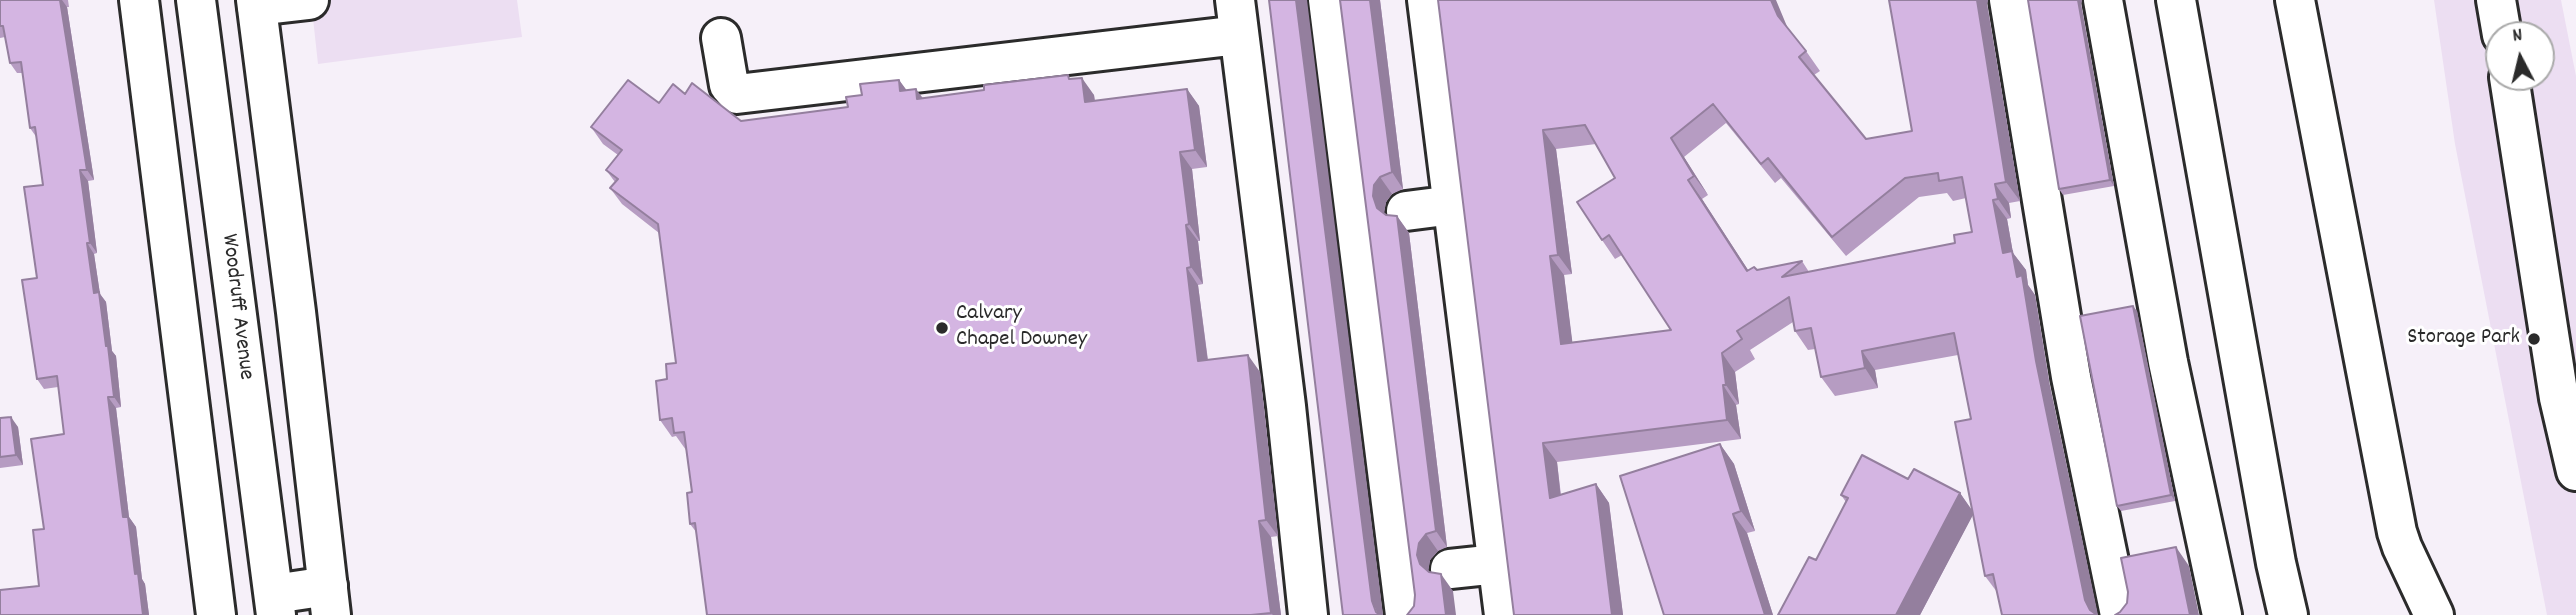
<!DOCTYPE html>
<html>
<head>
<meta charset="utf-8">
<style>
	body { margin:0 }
	#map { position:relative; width:2576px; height:615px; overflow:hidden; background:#f6f0f9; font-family:Dekko,sans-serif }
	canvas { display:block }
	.north { position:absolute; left:2485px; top:21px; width:70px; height:70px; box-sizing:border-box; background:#fff; border:2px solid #aaa; border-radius:50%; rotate:353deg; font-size:19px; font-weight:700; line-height:28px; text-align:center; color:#2b2b2b }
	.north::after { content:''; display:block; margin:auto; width:24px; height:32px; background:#2b2b2b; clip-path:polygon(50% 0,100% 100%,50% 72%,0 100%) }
</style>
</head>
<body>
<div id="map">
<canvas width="2576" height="615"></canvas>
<div class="north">N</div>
</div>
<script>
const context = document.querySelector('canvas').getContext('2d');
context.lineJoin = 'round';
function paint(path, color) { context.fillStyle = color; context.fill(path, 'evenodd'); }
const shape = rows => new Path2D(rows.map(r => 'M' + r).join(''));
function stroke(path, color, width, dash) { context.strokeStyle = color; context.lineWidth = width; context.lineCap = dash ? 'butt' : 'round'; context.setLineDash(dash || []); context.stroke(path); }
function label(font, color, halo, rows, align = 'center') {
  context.font = font + ' Dekko,sans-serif'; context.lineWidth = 6; context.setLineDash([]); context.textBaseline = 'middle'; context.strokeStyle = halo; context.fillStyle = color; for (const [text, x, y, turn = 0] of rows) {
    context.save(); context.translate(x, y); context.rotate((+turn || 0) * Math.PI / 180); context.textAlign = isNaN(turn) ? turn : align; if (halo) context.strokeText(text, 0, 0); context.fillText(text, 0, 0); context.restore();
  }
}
paint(shape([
	[311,0,517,0,522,37,318,64],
	[2434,0,2561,0,2576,76,2576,615,2547,615,2455,144],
	[2499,35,2541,35,2541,77,2499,77]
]), '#ecdef2');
const minor = shape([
	[139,0,216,615],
	[1235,0,1286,406,1308,615],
	[1328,0,1405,615],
	[1427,0,1504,615],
	[2009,0,2071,377,2120,615],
	[2103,0,2168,362,2222,615],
	[2176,0,2276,563,2288,615],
	[2295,0,2397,532,2402,547,2434,615],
	[2496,0,2502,35],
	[257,6,309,0],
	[721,38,729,85,737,94,1239,35],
	[2509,77,2559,398,2576,471],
	[1406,211,1453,205],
	[1450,569,1497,564],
	[274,594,328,586]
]);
const major = shape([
	[196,0,276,615],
	[256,0,296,312,331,615]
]);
stroke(minor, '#2b2b2b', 44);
stroke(major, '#2b2b2b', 44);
stroke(minor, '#fff', 38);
stroke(major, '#fff', 38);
paint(shape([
	[0,0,68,0,69,7,67,7,94,180,88,181,97,253,94,254,100,294,106,302,112,351,116,356,121,407,116,408,129,517,136,527,142,579,145,584,149,615,0,615,39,586,44,529,64,434,58,387,44,389,37,379,37,278,43,185,37,138,30,128,23,73,17,73,10,63,5,37,0,38],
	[1340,0,1380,0,1403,189,1392,194,1386,202,1384,213,1386,215,1397,216,1409,233,1447,547,1438,551,1430,560,1428,572,1453,591,1414,606,1415,595],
	[1438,0,1789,30,1806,51,1820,71,1814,75,1866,139,1912,131,1889,0,1988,0,1987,4,2020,201,2009,203,2011,218,2007,219,2013,253,2026,270,2028,285,2035,295,2049,381,1997,592,1985,576,1973,514,1920,615,1778,615,1816,560,1846,502,1841,495,1908,479,1960,493,1972,511,1971,419,1958,355,1875,370,1878,388,1835,396,1821,377,1815,349,1808,350,1795,331,1793,322,1750,350,1755,359,1735,372,1739,404,1736,405,1741,439,1557,462,1561,495,1596,484,1609,503,1623,615,1514,615],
	[1726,123,1775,183,1781,178,1846,256,1919,197,1947,193,1953,201,1966,198,1972,232,1955,243,1809,272,1802,261,1757,270,1748,270,1702,199,1708,195,1684,157],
	[1596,144,1615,178,1602,240,1615,259,1622,255,1671,330,1572,342,1564,275,1572,274,1556,149],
	[2028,0,2082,0,2081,4,2114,186,2063,195,2059,189],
	[1071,79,1094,95,1095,101,1187,89,1199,106,1207,167,1192,169,1200,241,1198,241,1203,284,1198,285,1208,360,1260,372,1278,536,1271,537,1281,615,707,615,697,533,690,524,692,492,686,450,676,436,672,437,660,420,667,379,676,363,659,233,622,204,610,188,615,182,606,170,618,155,603,144,591,127,685,94,741,121,848,107,862,95,899,80,906,90,923,98],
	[2137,311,2175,501,2121,511,2117,506],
	[0,418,18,427,23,465,0,468],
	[1720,444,1734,464,1755,531,1747,533,1773,615,1664,615]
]), '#b69cc2');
paint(shape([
	[60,0,62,0,67,7,94,180,87,170],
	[1296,0,1307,0,1383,615,1378,615,1372,601],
	[1370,0,1380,0,1403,189,1392,172],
	[1771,0,1776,0,1791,36,1778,16],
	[1977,0,1988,0,1987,4,2020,201,2006,182],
	[2078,0,2082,0,2081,4,2114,186,2110,180],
	[1082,78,1094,95,1097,119,1085,102],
	[899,80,911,96,900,91],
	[916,89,928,105,917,99],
	[1187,89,1199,106,1207,167,1195,150],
	[1543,130,1556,149,1572,274,1558,255],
	[1671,138,1684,157,1708,195,1694,176],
	[1180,152,1192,169,1200,241,1189,224],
	[80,170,88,181,97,253,90,243],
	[1380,177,1392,194,1386,202,1384,213,1377,208,1373,196,1374,185],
	[1688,180,1702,199,1761,290,1747,271],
	[1995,184,2009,203,2011,218,1998,199],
	[1993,200,2007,219,2013,253,2026,270,2028,285,2035,295,2049,381,2098,615,2090,610,2085,600,2017,277,2003,253],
	[1397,216,1409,233,1447,547,1436,531],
	[1186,225,1198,241,1203,284,1191,267],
	[87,243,94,254,100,294,106,302,112,351,116,356,121,407,114,397,106,346,94,293],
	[1550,256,1564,275,1575,363,1561,344],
	[1187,268,1198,285,1210,378,1198,361],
	[2133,306,2137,311,2175,501,2171,495],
	[1862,351,1875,370,1878,388,1865,368],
	[1722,353,1735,372,1739,404,1726,385],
	[1248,355,1260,372,1278,536,1266,520],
	[1723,385,1736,405,1741,439,1727,420],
	[108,397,116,408,129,517,136,527,142,579,145,584,149,615,143,615,123,517],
	[11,417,18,427,23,465,16,455],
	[1543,443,1557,462,1563,518,1550,498],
	[1720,444,1734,464,1755,531,1741,511],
	[1596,484,1609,503,1623,615,1612,615],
	[1960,493,1974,513,1920,615,1896,615],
	[1733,514,1747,533,1773,615,1765,615],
	[1259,521,1271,537,1281,615,1273,615,1271,613],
	[1426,534,1438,551,1430,560,1428,572,1420,564,1417,555,1419,543],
	[2176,547,2189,566,2199,615,2190,615],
	[1441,574,1453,591,1456,615,1446,615]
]), '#947f9e');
const building = shape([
	[0,0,60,0,87,170,80,170,90,243,87,243,94,293,99,292,106,346,108,346,114,397,108,397,123,517,128,517,135,574,138,573,143,615,0,615,0,590,39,586,33,530,44,529,31,439,64,434,57,376,37,379,22,280,37,278,24,187,43,185,35,127,30,128,21,62,10,63,3,26,0,26,0,0],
	[1269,0,1296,0,1372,601,1376,612,1380,615,1343,615,1269,0],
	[1340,0,1370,0,1392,172,1380,177,1374,185,1373,196,1377,208,1386,215,1397,216,1436,531,1426,534,1419,543,1417,555,1420,564,1429,572,1441,574,1446,615,1407,615,1414,606,1415,595,1340,0],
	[1438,0,1771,0,1778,16,1806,51,1799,57,1866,139,1912,131,1889,0,1977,0,2006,182,1995,184,1998,199,1993,200,2003,253,2012,251,2017,277,2022,275,2036,361,2085,600,2090,610,2097,615,2002,615,1993,574,1985,576,1955,422,1971,419,1954,333,1862,351,1865,368,1821,377,1811,328,1795,331,1789,297,1737,331,1742,339,1722,353,1726,385,1723,385,1727,420,1543,443,1550,498,1596,484,1612,615,1514,615,1438,0],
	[1713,104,1761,164,1768,158,1832,237,1905,178,1938,173,1939,181,1962,177,1972,232,1954,235,1955,243,1782,277,1802,261,1757,270,1754,267,1747,271,1688,180,1694,176,1671,138,1713,104],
	[1585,125,1615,178,1577,202,1602,240,1609,235,1671,330,1561,344,1550,256,1558,255,1543,130,1585,125],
	[2028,0,2078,0,2110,180,2059,189,2028,0],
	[1068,75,1069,79,1082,78,1085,102,1187,89,1195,150,1180,152,1189,224,1186,225,1191,267,1187,268,1198,361,1248,355,1266,520,1259,521,1271,613,1251,615,707,615,695,523,690,524,687,493,692,492,684,432,674,433,672,418,660,420,656,381,667,379,666,364,676,363,658,224,610,188,618,179,606,170,622,150,591,127,628,80,659,103,673,84,685,94,692,83,741,121,848,107,846,97,862,95,860,84,899,80,900,91,916,89,917,99,984,90,984,85,1068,75],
	[2133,306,2171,495,2117,506,2080,316,2133,306],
	[11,417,16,455,0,457,0,418,11,417],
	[1720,444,1741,511,1733,514,1765,615,1664,615,1620,476,1720,444],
	[1862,455,1908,479,1914,469,1960,493,1896,615,1778,615,1809,557,1816,560,1848,498,1841,495,1862,455],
	[2176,547,2190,615,2115,615,2120,612,2127,603,2128,592,2121,558,2176,547]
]);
paint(building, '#d4b5e2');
stroke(building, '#947f9e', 2);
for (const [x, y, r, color] of [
	[942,328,7,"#2b2b2b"],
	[2534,339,7,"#2b2b2b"]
]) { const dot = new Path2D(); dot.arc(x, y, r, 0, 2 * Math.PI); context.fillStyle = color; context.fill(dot); stroke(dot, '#fff', 2.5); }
label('23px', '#2b2b2b', '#fff', [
	["Woodruff Avenue",236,307,83]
]);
label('23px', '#2b2b2b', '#fff', [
	["Calvary",956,315],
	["Chapel Downey",956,341],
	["Storage Park",2520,339,"right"]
], 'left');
</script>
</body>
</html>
